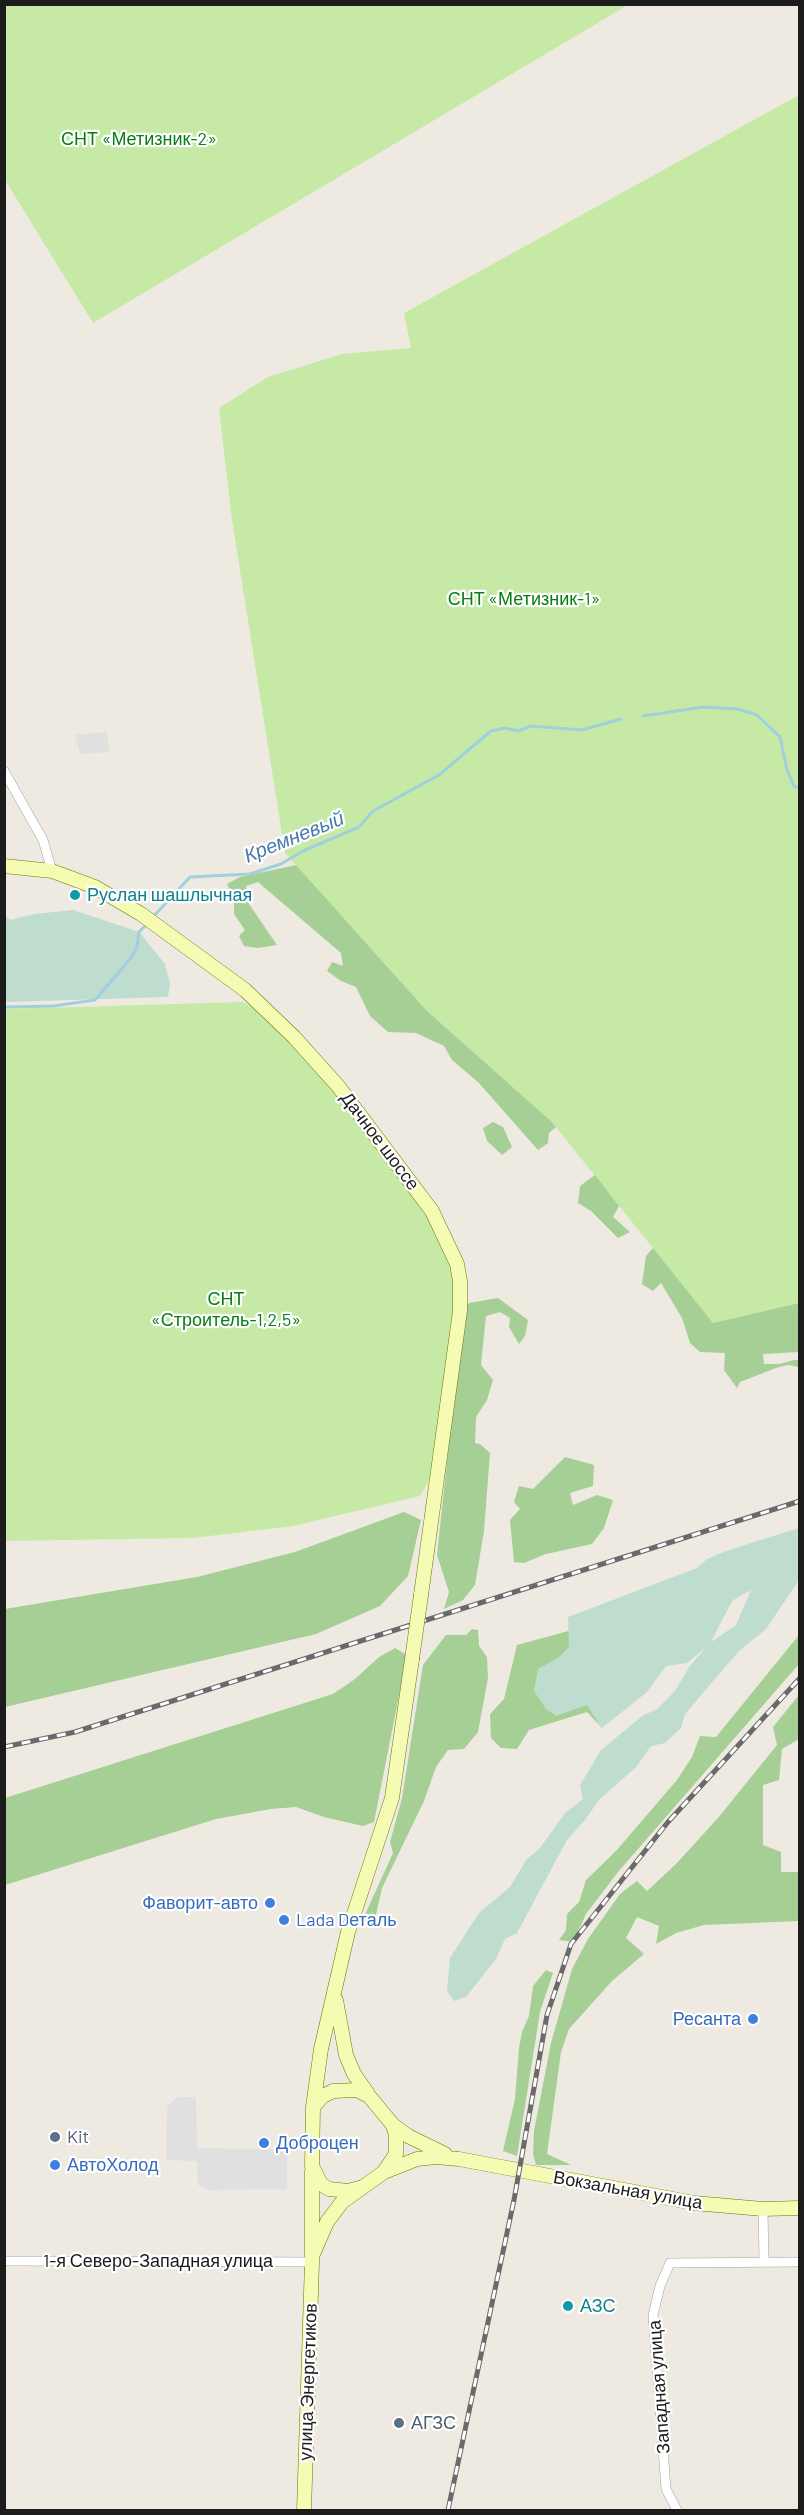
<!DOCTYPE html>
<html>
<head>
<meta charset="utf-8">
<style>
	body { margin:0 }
	#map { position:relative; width:804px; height:2515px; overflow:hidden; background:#eeeae2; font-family:Barlow,sans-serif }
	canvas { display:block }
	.frame { position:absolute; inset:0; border:6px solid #1c1c1c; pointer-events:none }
</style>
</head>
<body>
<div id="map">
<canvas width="804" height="2515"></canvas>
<div class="frame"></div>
</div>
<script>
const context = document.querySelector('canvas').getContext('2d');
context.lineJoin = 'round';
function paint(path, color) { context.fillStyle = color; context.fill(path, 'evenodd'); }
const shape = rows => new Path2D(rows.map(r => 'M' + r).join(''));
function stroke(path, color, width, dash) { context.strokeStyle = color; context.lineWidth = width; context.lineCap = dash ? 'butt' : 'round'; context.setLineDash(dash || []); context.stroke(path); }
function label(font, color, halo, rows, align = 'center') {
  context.font = font + ' Barlow,sans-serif'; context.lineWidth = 4.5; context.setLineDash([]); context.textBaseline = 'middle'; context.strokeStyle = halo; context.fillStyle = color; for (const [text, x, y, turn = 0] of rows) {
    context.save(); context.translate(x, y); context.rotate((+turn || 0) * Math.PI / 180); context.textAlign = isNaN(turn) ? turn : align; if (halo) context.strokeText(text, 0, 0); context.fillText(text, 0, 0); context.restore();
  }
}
paint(shape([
	[5,4,628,4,628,5,93,323,5,180],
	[799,95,799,1303,713,1323,551,1121,427,1011,285,853,232,520,219,408,268,377,342,354,411,348,404,313],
	[243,1002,263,1012,336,1087,423,1201,449,1256,456,1304,431,1477,420,1496,293,1526,193,1538,5,1541,4,1009]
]), '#c6eaa5');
paint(shape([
	[296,865,427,1011,551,1121,556,1127,549,1133,548,1143,538,1150,478,1082,452,1060,444,1046,416,1033,388,1032,370,1016,356,987,341,981,327,971,332,962,343,966,341,953,258,882,246,886,249,904,277,945,258,948,244,946,239,936,245,930,234,914,234,898,227,884,240,877],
	[493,1122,503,1127,512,1147,502,1155,487,1141,483,1128],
	[595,1175,619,1206,613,1217,630,1232,618,1238,591,1211,578,1203,580,1186],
	[653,1248,713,1323,799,1303,799,1352,763,1354,764,1364,779,1364,794,1360,799,1360,799,1367,788,1365,776,1368,740,1382,737,1388,724,1370,725,1353,700,1352,690,1343,682,1318,661,1283,653,1291,642,1284,646,1256],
	[498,1298,528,1320,525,1336,519,1344,509,1327,510,1318,500,1312,486,1316,481,1365,493,1380,487,1400,476,1417,475,1443,480,1444,490,1453,484,1531,475,1585,463,1600,444,1609,449,1592,437,1555,463,1312,469,1303],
	[565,1457,594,1465,593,1486,570,1493,573,1505,597,1495,613,1500,604,1528,592,1544,546,1554,524,1563,514,1562,510,1520,520,1509,514,1502,519,1486,533,1489],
	[404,1512,421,1520,408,1576,380,1606,316,1634,5,1707,5,1609,197,1577,295,1552],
	[594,1624,597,1721,602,1728,587,1712,529,1730,517,1749,501,1748,491,1738,490,1714,504,1699,517,1645],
	[472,1629,478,1630,479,1646,487,1657,488,1678,478,1732,464,1749,448,1750,436,1767,424,1801,382,1888,375,1919,368,1924,363,1919,393,1853,390,1842,402,1798,423,1665,446,1635,466,1635],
	[799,1635,799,1664,618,1872,586,1914,573,1942,559,1940,566,1930,567,1914,579,1902,586,1880,616,1851,677,1780,692,1757,700,1736,716,1737],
	[395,1648,407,1655,374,1822,363,1826,324,1817,296,1807,271,1809,216,1819,5,1885,5,1798,333,1694,355,1679,379,1657],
	[799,1695,799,1739,782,1749,779,1780,763,1785,763,1845,781,1852,781,1872,799,1872,799,1921,704,1925,676,1933,656,1944,659,1926,637,1917,626,1938,644,1954,612,1981,569,2029,561,2052,547,2154,571,2165,536,2165,533,2154,534,2131,551,2043,572,1969,588,1939,620,1894,637,1881,647,1891,676,1864,718,1818,777,1745,773,1727],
	[546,1970,553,1973,540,2012,517,2156,503,2151,515,2099,519,2048,522,2032,529,2016,533,1986]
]), '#a5cf95');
paint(shape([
	[73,910,139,932,165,964,170,984,168,997,5,1002,5,915,10,920,34,914],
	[799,1528,799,1580,766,1629,739,1651,714,1680,685,1714,681,1728,665,1743,651,1746,636,1767,599,1800,585,1820,567,1840,517,1933,505,1939,496,1959,466,1997,454,2001,447,1991,450,1958,479,1913,510,1887,526,1860,540,1848,565,1813,583,1799,580,1785,601,1750,642,1716,657,1709,675,1691,689,1667,706,1647,687,1663,666,1666,647,1692,602,1728,587,1705,556,1716,546,1709,534,1691,538,1669,558,1658,569,1647,568,1617,697,1568,707,1559,726,1551],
	[751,1590,736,1625,711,1642,732,1601]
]), '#beddcf');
paint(shape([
	[107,732,109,752,80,754,75,735],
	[177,2097,196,2097,197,2148,287,2150,287,2189,208,2190,198,2185,197,2161,166,2160,167,2107]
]), '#e0e0e0');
stroke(shape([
	[643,716,703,707,738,709,757,715,780,737,787,770,794,786,800,788],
	[152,918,190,877,250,874,281,864,303,851,359,827,373,811,439,775,491,731,505,728,518,731,531,726,582,730,621,719],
	[4,1007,53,1006,95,1000,131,958,137,947,139,932,148,923]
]), '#a0cfdd', 3);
const street = shape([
	[4,771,43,840,52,871],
	[763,2209,764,2261],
	[4,2261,312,2262],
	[677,2510,666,2489,653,2315,660,2286,670,2263,800,2262]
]);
const secondary = shape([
	[4,866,52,871,95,887,141,914,245,990,294,1037,338,1086,432,1211,457,1264,460,1281,460,1311,421,1595],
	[336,2000,346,2055,354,2074,368,2094],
	[313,2107,321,2049,348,1932,392,1798,412,1659],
	[393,2125,408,2136,445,2154],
	[384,2172,417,2159,436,2157,459,2159,694,2203,763,2209,800,2208],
	[313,2254,327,2222,342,2202,384,2172,396,2154,396,2135,393,2125,369,2096,357,2090,333,2091,323,2096,313,2107,312,2166,321,2184,329,2189,348,2191,359,2188],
	[304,2510,312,2262,312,2171]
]);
stroke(street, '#a3a3a3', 10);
stroke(secondary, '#677502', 15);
stroke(street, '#fff', 9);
stroke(secondary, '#f6fbb3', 14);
const rail = shape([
	[4,1747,75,1732,800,1501],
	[448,2510,514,2200,547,2015,571,1944,668,1822,800,1678]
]);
stroke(rail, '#6a6a6a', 5);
stroke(rail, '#fff', 3, [9]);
const secondaryBridge = shape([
	[412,1659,421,1595]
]);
stroke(secondaryBridge, '#677502', 15, []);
stroke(secondaryBridge, '#f6fbb3', 14);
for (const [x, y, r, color] of [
	[75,895,6,"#0f9aa8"],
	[270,1903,6,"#3f7fe0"],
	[284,1920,6,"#3f7fe0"],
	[753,2019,6,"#3f7fe0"],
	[55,2137,6,"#5c6f8a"],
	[264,2143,6,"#3f7fe0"],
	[55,2165,6,"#3f7fe0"],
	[568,2306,6,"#0f9aa8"],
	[399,2423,6,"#5c6f8a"]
]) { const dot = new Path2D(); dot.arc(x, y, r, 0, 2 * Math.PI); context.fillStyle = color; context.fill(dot); stroke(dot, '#fff', 2); }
label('18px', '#097c14', '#fff', [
	["СНТ «Метизник-2»",139,139],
	["СНТ «Метизник-1»",524,599],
	["СНТ",226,1299],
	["«Строитель-1,2,5»",226,1320]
]);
label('18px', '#0d838f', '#fff', [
	["Руслан шашлычная",87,895],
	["АЗС",580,2306]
], 'left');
label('18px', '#1c1c1c', '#fff', [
	["Дачное шоссе",380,1141,53],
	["Вокзальная улица",628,2190,10],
	["1-я Северо-Западная улица",158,2261],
	["улица Энергетиков",308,2382,-88],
	["Западная улица",659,2387,-94]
]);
label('18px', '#366cbe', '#fff', [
	["Фаворит-авто",258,1903,"right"],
	["Lada Dеталь",296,1920],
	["Ресанта",741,2019,"right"],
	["Доброцен",276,2143],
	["АвтоХолод",67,2165]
], 'left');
label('18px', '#4e5e75', '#fff', [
	["Kit",67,2137],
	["АГЗС",411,2423]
], 'left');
label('italic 20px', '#4779ae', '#fff', [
	["Кремневый",294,837,-22]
]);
</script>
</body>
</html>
